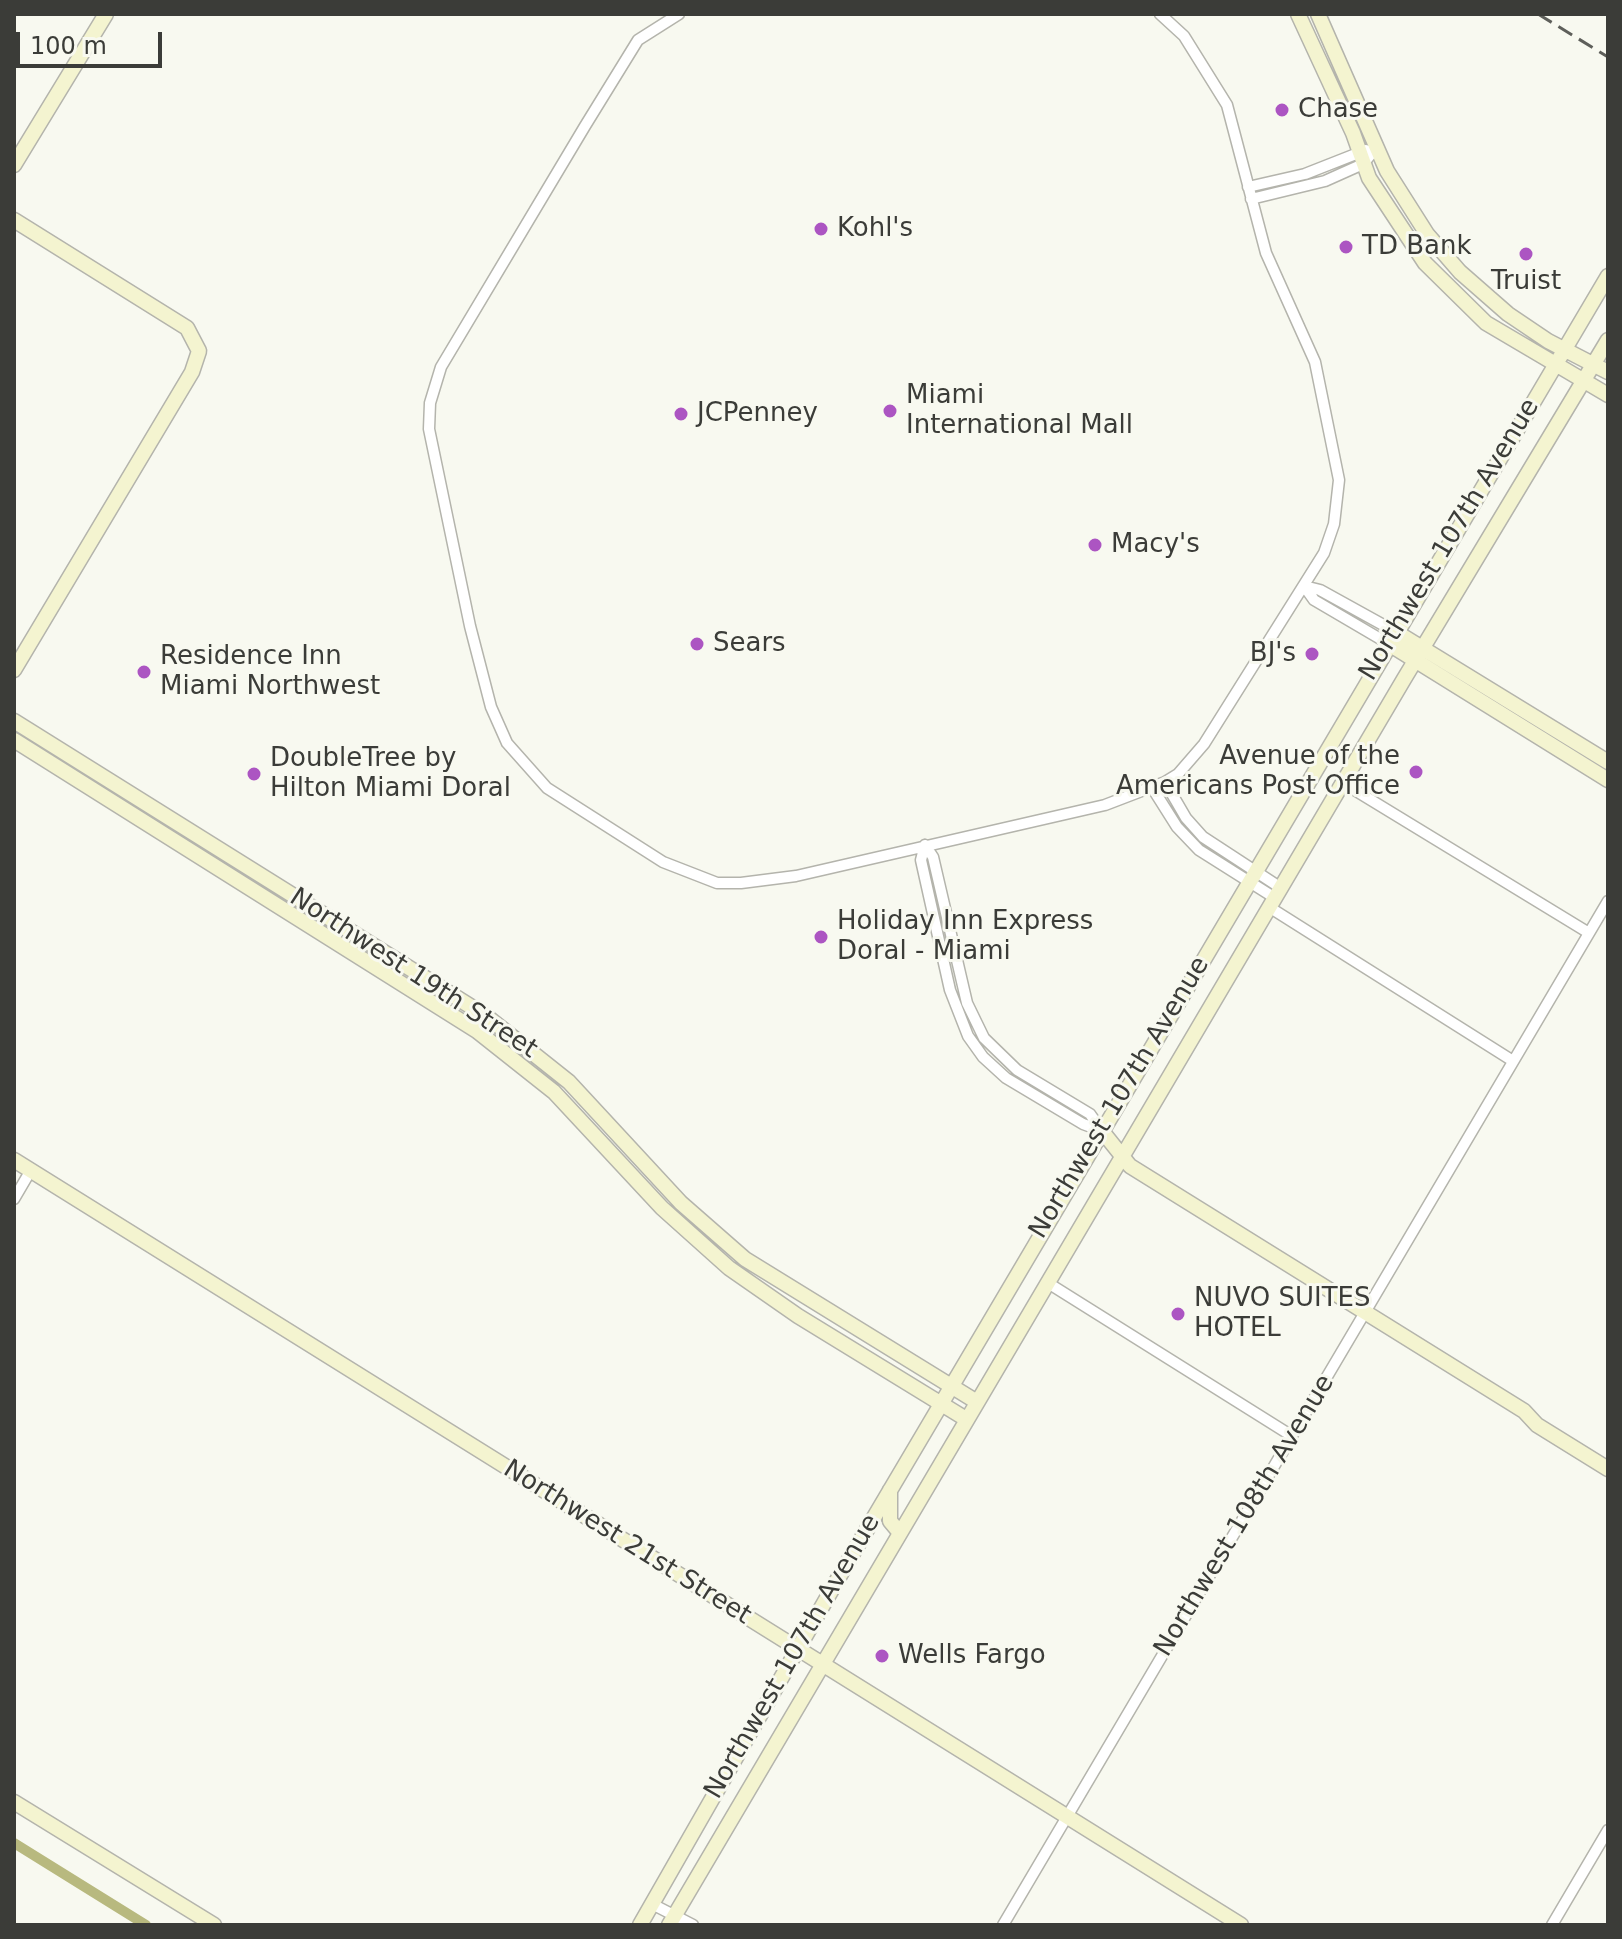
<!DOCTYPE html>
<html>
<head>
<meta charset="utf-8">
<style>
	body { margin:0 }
	#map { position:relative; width:1622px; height:1939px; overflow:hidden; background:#f8f9f0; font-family:"DejaVu Sans",sans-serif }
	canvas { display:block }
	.frame { position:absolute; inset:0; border:16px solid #3b3c38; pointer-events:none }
	.scale { position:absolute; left:16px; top:32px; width:146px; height:36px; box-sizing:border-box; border:4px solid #3b3c38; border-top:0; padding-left:10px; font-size:24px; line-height:28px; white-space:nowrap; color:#3b3c38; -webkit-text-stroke:6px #f8f9f0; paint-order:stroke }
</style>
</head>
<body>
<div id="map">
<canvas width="1622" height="1939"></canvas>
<div class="frame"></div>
<div class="scale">100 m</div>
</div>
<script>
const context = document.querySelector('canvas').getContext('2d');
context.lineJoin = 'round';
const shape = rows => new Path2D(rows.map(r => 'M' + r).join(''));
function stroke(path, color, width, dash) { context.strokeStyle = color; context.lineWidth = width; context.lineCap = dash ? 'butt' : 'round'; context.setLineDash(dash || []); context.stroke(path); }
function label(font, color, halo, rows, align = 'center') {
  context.font = font + ' "DejaVu Sans",sans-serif'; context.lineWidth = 6; context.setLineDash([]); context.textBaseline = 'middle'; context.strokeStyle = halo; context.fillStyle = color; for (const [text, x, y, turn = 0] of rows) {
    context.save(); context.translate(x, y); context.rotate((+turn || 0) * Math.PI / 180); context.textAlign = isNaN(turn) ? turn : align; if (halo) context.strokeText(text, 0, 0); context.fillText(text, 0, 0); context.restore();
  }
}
stroke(shape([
	[14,1843,146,1925]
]), '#b8b97f', 10);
const street = shape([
	[679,14,638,40,585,126,441,367,430,403,429,429,470,626,491,707,507,743,547,788,663,862,717,883,741,883,796,876,1105,805,1165,782,1178,774,1204,744,1324,553,1334,524,1339,480,1315,362,1266,253,1227,105,1184,36,1160,14],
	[1248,187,1305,174,1366,150],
	[1251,199,1325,181,1363,164,1376,148],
	[1304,586,1314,600,1389,644],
	[1304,586,1320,590,1396,632],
	[1165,782,1186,818,1203,837,1281,888],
	[1343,783,1589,933],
	[1153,789,1177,827,1199,850,1275,898],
	[925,845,921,860,950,990,968,1036,983,1057,1006,1078,1083,1124,1102,1131],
	[925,845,933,857,967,1003,984,1038,1017,1070,1090,1114,1102,1131],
	[1269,907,1513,1061],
	[14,1199,31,1170],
	[1048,1283,1292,1436],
	[652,1904,693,1925],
	[1003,1925,1608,901],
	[1552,1925,1608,1830]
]);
const secondary = shape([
	[1298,14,1353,133,1369,178,1425,263,1486,323,1608,395],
	[1318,14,1387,171,1427,234,1460,272,1508,314,1548,341,1608,372],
	[14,165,106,14],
	[14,220,187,328,199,351,192,372,14,670],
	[1396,632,1608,762],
	[1389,644,1608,780],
	[14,721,486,1016,569,1082,681,1203,745,1259,977,1402],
	[14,740,477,1031,554,1092,662,1208,729,1268,798,1316,966,1419],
	[1102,1131,1130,1166,1524,1411,1537,1425,1608,1469],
	[14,1160,1241,1925],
	[890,1490,890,1521,900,1533],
	[14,1802,214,1925],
	[640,1925,843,1570,1608,276],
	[669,1925,1404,679,1608,340]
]);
stroke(street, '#b4b4ac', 13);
stroke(secondary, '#b4b4ac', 17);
stroke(street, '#fff', 10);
stroke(secondary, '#f4f4d0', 14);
stroke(shape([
	[1538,14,1608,57]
]), '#5e5f5a', 3, [16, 8]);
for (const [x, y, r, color] of [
	[1282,110,8,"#ac55c2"],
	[821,229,8,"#ac55c2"],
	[1346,247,8,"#ac55c2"],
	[1526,254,8,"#ac55c2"],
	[890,411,8,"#ac55c2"],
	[681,414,8,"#ac55c2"],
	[1095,545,8,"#ac55c2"],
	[697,644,8,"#ac55c2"],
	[1312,654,8,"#ac55c2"],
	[144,672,8,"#ac55c2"],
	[1416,772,8,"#ac55c2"],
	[254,774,8,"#ac55c2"],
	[821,937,8,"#ac55c2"],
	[1178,1314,8,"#ac55c2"],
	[882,1656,8,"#ac55c2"]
]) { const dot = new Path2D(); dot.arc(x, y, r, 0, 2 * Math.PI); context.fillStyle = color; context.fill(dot); stroke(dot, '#f8f9f0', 3); }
label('26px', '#3b3c38', '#f8f9f0', [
	["Chase",1298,110],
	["Kohl's",837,229],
	["TD Bank",1362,247],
	["Truist",1526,282,"center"],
	["Miami",906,396],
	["International Mall",906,426],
	["JCPenney",697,414],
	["Macy's",1111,545],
	["Sears",713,644],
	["BJ's",1296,654,"right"],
	["Residence Inn",160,657],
	["Miami Northwest",160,687],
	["Avenue of the",1400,757,"right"],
	["Americans Post Office",1400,787,"right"],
	["DoubleTree by",270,759],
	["Hilton Miami Doral",270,789],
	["Holiday Inn Express",837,922],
	["Doral - Miami",837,952],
	["NUVO SUITES",1194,1299],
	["HOTEL",1194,1329],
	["Wells Fargo",898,1656]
], 'left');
label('26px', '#3b3c38', '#f8f9f0', [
	["Northwest 107th Avenue",1450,540,-59],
	["Northwest 19th Street",413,974,33],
	["Northwest 107th Avenue",1120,1098,-59],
	["Northwest 108th Avenue",1245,1516,-59],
	["Northwest 21st Street",627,1543,32],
	["Northwest 107th Avenue",793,1657,-60]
]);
</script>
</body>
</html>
